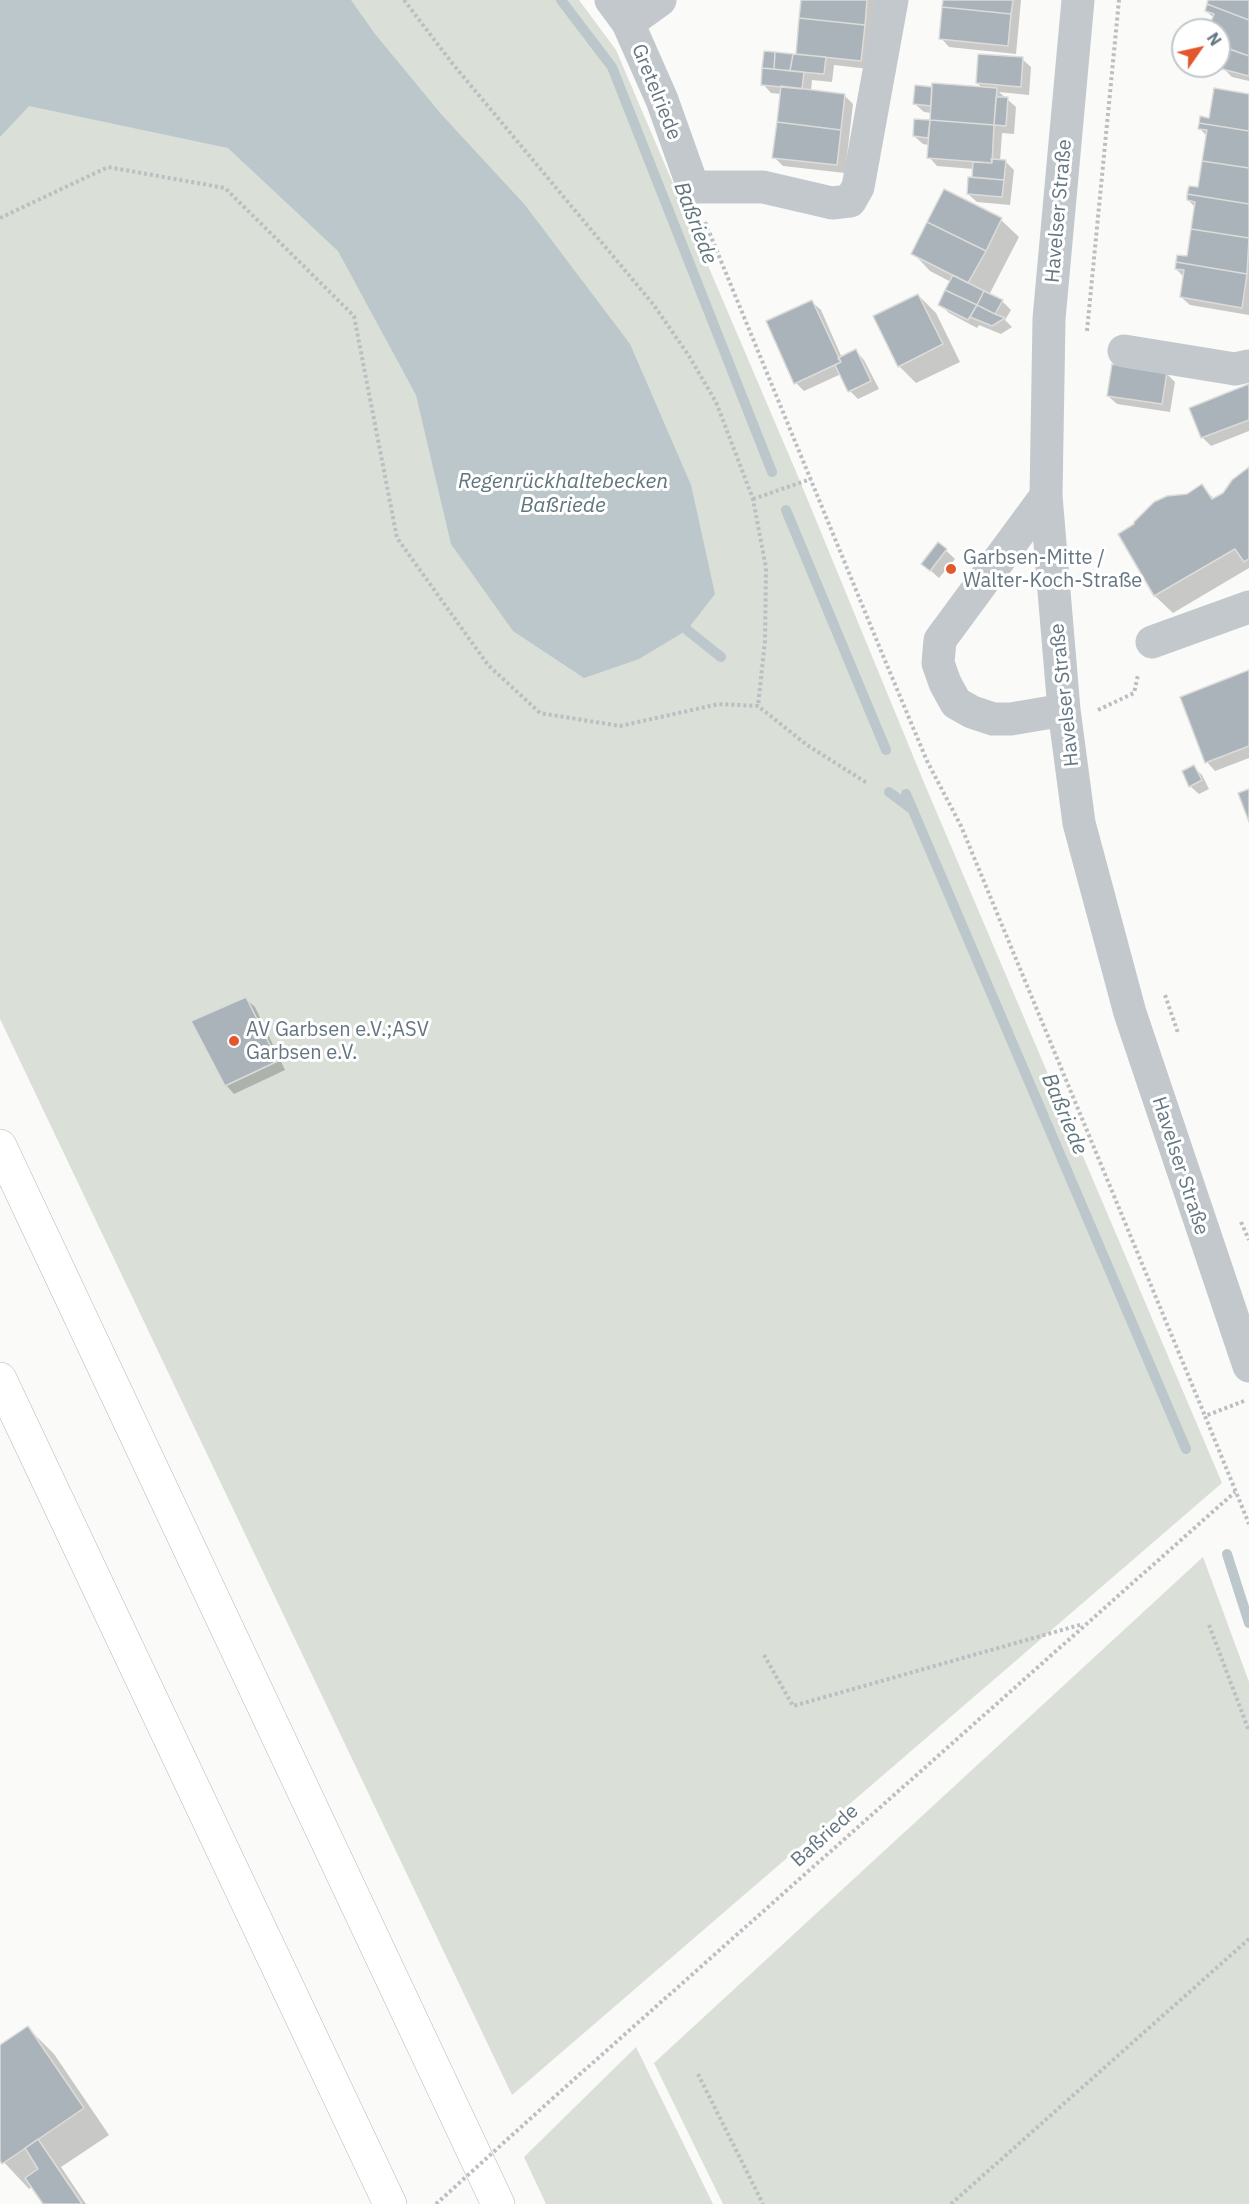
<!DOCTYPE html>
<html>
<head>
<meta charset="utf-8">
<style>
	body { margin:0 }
	#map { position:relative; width:1249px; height:2204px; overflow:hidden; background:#fafaf8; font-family:"IBM Plex Sans",sans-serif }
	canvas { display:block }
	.north { position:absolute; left:1171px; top:18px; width:60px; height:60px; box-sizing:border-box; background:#fff; border:2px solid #c1c8cd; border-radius:50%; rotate:56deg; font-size:16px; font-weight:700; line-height:24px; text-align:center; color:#657683 }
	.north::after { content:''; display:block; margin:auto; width:21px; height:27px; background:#e4572e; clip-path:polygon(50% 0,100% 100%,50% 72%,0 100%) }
</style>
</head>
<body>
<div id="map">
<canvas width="1249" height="2204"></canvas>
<div class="north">N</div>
</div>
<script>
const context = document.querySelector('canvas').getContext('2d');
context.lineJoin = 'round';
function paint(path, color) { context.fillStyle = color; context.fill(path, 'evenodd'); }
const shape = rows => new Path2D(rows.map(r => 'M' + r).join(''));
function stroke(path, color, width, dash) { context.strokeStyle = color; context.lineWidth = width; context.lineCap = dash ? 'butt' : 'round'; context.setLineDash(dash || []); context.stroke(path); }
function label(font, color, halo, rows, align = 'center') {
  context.font = font + ' "IBM Plex Sans",sans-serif'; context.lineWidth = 6; context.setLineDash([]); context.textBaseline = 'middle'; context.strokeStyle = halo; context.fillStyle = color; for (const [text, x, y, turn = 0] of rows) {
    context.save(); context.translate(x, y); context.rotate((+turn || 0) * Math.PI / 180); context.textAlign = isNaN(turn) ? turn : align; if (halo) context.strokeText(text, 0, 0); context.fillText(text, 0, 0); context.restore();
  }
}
paint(shape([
	[0,0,579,0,616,50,797,474,925,785,1222,1483,512,2095,0,1019],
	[1203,1557,1249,1682,1249,2204,723,2204,654,2063],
	[636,2047,713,2204,546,2204,524,2157]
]), '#dadfd7');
paint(shape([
	[0,0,351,0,375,34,441,114,525,205,630,344,691,485,715,594,687,630,639,659,584,678,513,631,451,544,416,395,338,251,228,148,29,106,0,137]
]), '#bbc7cb');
paint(shape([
	[803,0,876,0,869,69,834,65,832,82,812,80,811,91,844,95,853,104,845,173,783,166,774,157,781,94,771,93,763,84,765,52,798,56],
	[945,0,1021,0,1016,54,949,47,941,38],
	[1210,0,1249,0,1249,81,1232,77,1224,69,1229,53,1219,50,1219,30,1210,30,1214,18,1206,11],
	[1022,59,1031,67,1029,95,999,92,1016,107,1014,134,1002,133,1000,161,1005,161,1014,170,1010,205,977,202,968,194,974,179,974,169,937,166,929,157,929,145,923,144,914,136,916,121,931,122,932,113,924,112,915,104,983,88,977,83],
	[1249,95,1249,315,1190,305,1181,297,1184,277,1176,269,1188,258,1196,208,1188,200,1199,189,1207,136,1199,128],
	[944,191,1001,220,1019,237,989,295,1002,301,1011,310,1005,320,1012,327,1001,334,979,325,977,328,949,313,940,304,951,282,930,271,913,253],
	[918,295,936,313,960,362,916,383,899,366],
	[812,302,821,310,842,358,856,351,864,360,879,389,858,399,850,391,841,374,804,391,796,383],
	[1166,373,1175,382,1170,412,1117,404,1108,396],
	[1249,386,1249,431,1211,446,1203,438,1191,409],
	[1249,468,1249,568,1173,613,1155,596,1120,535,1202,486,1215,500,1224,494],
	[939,544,955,559,939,578,923,564],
	[1249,671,1249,758,1215,771,1207,762],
	[1193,767,1202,775,1209,789,1199,794,1190,786],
	[246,999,255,1007,285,1070,234,1094,226,1085],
	[28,2028,54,2054,109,2135,61,2167,86,2204,44,2204,33,2186,29,2189,0,2158,0,2047]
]), '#0003');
stroke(shape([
	[561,0,612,67,772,472],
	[786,510,886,750],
	[687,630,721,657],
	[889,792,913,810],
	[906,794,1186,1449],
	[1227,1554,1249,1623]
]), '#bbc7cb', 10);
const building = shape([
	[801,0,867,0,865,25,799,18,801,0],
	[943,0,1013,0,1011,14,942,7,943,0],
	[1208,0,1249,0,1249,20,1207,4,1208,0],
	[1207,4,1249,20,1249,56,1219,45,1219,30,1208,30,1214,14,1205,11,1207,4],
	[942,7,1011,14,1008,46,939,39,942,7],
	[799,18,865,25,861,61,796,54,799,18],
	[1229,49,1249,56,1249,76,1222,69,1229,49],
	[764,51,775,52,774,69,762,68,764,51],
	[775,52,793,54,790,71,774,69,775,52],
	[793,54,826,57,824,74,790,71,793,54],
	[978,54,1023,57,1021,87,976,83,978,54],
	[762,68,804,72,802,89,761,85,762,68],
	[932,83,997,88,994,125,930,120,932,83],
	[915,85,932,87,931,106,913,104,915,85],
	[781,86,845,94,841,130,777,122,781,86],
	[1214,88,1249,94,1249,131,1199,123,1200,116,1209,118,1214,88],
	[996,97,1008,97,1006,126,994,125,996,97],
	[914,119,930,120,928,138,913,136,914,119],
	[930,120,994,125,992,163,927,158,930,120],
	[777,122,841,130,837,165,772,158,777,122],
	[1199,123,1249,131,1249,168,1202,161,1207,130,1198,129,1199,123],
	[991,159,1006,160,1004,180,972,177,973,162,992,163,991,159],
	[1202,161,1249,168,1249,204,1187,194,1189,186,1198,187,1202,161],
	[968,177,1004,180,1002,197,967,194,968,177],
	[944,189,1002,218,986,251,927,222,944,189],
	[1187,194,1249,204,1249,238,1191,229,1195,202,1187,200,1187,194],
	[927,222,986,251,968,283,911,254,927,222],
	[1191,229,1249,238,1247,274,1176,262,1177,255,1187,256,1191,229],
	[1176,262,1247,274,1242,308,1180,297,1184,270,1175,269,1176,262],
	[953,275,984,291,977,305,945,290,953,275],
	[945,290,977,305,968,320,938,305,945,290],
	[984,291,1003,300,995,314,977,305,984,291],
	[918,294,943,344,898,367,873,316,918,294],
	[812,300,841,362,794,384,766,321,812,300],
	[977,305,995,314,1005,318,992,326,970,317,977,305],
	[856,349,871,381,848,392,835,365,841,362,838,358,856,349],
	[1112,364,1167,372,1162,404,1107,396,1112,364],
	[1249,384,1249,420,1201,438,1189,408,1249,384],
	[1249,467,1249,559,1244,562,1235,549,1154,596,1118,534,1134,524,1134,522,1154,502,1167,496,1187,494,1202,484,1212,499,1223,493,1232,480,1249,467],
	[938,542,947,549,930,571,921,564,938,542],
	[1249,670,1249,746,1205,763,1180,697,1249,670],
	[1194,765,1202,780,1189,787,1182,771,1194,765],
	[1249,789,1249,822,1238,793,1249,789],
	[246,997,278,1061,225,1086,191,1021,246,997],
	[28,2026,84,2108,2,2164,0,2161,0,2045,28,2026],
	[38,2139,82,2204,43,2204,25,2178,38,2169,25,2148,38,2139]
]);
paint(building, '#aab3b9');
stroke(building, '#dcdcda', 1.5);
const highway = shape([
	[0,1146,498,2204],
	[0,1379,390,2204]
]);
stroke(highway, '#b4b9bd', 34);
stroke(shape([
	[404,0,452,63,653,304,689,356,716,402,753,499,766,568,765,641,758,706],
	[0,218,108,167,225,188,354,316,397,538,488,665,540,713,620,726,719,704,758,706,807,745,867,783],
	[705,222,879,646,927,761,961,826,1205,1416],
	[1087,331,1119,0],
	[753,499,811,479],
	[1098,710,1134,693,1138,675],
	[1165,995,1178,1033],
	[1241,1222,1249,1240],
	[1244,1401,1205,1416,1249,1524],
	[1209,1625,1249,1731],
	[764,1655,793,1706,1083,1624],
	[698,2074,763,2204],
	[552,2099,1235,1492],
	[951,2204,1249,1939]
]), '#bbbfc2', 4, [3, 3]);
stroke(shape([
	[611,0,628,23,662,100,693,187,763,187,832,203,850,201,858,187,892,0],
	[1078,0,1049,319,1046,496,1064,710,1079,823,1130,1013,1249,1366],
	[628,23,660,0],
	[1124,351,1235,369,1249,366],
	[1046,496,940,640,938,663,945,683,956,703,972,712,993,719,1011,719,1064,710],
	[1152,642,1249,607]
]), '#c3c8cc', 33);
stroke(highway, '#fff', 33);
stroke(shape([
	[436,2204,552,2099]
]), '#bbbfc2', 4, [3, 3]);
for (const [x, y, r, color] of [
	[951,569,6,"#e4572e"],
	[234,1041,6,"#e4572e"]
]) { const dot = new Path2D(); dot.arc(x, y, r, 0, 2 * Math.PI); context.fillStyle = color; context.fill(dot); stroke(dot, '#fff', 2); }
label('20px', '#657683', '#fff', [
	["Gretelriede",656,92,68],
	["Havelser Straße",1059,211,-85],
	["Havelser Straße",1065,695,-96],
	["Havelser Straße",1180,1166,72],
	["Baßriede",825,1836,-42]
]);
label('20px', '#657683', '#fff', [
	["Garbsen-Mitte /",963,558],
	["Walter-Koch-Straße",963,581],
	["AV Garbsen e.V.;ASV",246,1030],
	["Garbsen e.V.",246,1053]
], 'left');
label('italic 21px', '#60757c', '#fff', [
	["Baßriede",695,223,69],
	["Regenrückhaltebecken",563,482],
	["Baßriede",563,506],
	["Baßriede",1064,1114,67]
]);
</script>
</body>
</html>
